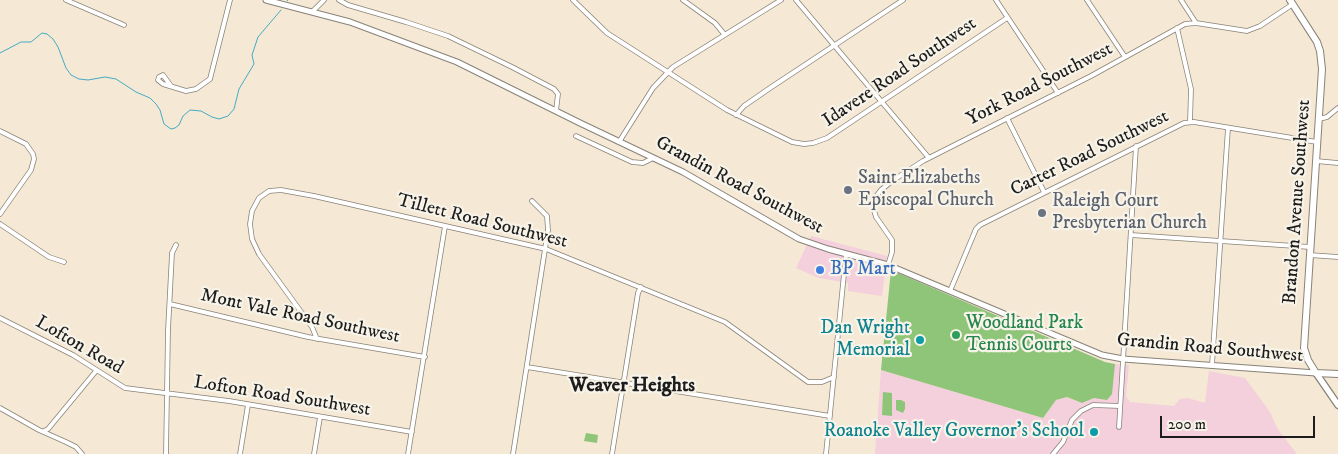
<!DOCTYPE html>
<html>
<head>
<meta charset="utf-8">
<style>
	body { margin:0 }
	#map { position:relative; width:1338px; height:454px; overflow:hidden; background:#f5e8d4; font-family:"IM FELL DW Pica",serif }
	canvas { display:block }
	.scale { position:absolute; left:1160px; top:416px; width:155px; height:22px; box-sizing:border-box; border:2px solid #1c1c1c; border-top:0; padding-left:6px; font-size:15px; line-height:18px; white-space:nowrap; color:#1c1c1c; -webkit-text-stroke:4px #f7f3e8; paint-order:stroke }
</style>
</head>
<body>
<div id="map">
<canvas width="1338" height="454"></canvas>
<div class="scale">200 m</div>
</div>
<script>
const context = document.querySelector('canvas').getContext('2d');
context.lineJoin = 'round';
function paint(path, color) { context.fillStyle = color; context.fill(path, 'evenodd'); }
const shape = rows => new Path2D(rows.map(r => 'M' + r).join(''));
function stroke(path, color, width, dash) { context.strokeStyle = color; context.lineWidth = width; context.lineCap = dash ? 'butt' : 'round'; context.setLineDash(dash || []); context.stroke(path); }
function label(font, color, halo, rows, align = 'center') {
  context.font = font + ' "IM FELL DW Pica",serif'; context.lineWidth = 4.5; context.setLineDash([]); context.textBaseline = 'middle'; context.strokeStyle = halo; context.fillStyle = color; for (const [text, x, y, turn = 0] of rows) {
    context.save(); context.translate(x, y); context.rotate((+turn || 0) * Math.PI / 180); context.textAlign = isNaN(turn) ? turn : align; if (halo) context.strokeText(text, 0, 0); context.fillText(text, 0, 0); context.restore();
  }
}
paint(shape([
	[811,236,887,256,882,296,848,291,848,283,819,278,796,268],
	[1115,364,1129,365,1126,396,1130,402,1174,406,1180,399,1188,398,1205,403,1209,371,1245,378,1270,412,1277,428,1297,454,875,454,881,370,1043,418,1056,400,1067,397,1082,403,1094,398,1113,382]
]), '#f4cfdc');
paint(shape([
	[891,270,1105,362,1115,364,1112,394,1107,400,1094,398,1082,403,1067,397,1056,400,1043,418,881,370],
	[883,392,892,393,892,416,882,415],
	[896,400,901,400,905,402,905,409,903,413,896,410],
	[586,433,598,435,597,443,584,441]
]), '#8ec578');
stroke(shape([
	[287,1,288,0],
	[0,53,21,42,31,42,42,33,47,34,53,39,58,47,66,68,71,75,79,79,88,80,105,77,116,79,136,92,150,98,156,104,160,110,164,124,171,129,175,128,179,125,183,116,190,110,201,111,212,117,219,119,228,116,234,109,239,89,254,64,252,55,258,37,281,10]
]), '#44abc4', 1);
const minor = shape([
	[66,0,124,25],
	[339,0,348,5,406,22,448,36,512,67,554,89,558,94,556,111],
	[573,0,607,33,727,110,792,142,804,144,813,143,827,138,1007,18],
	[683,0,715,23,724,34],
	[796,0,929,158],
	[996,0,1058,93],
	[1087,0,1125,57],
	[1181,0,1196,23],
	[312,12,324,0],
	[1177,28,1191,89,1190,122],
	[171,86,163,75,159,77,158,80,163,84,186,91,196,89,210,79,230,0],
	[736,115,744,106,770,88,903,0],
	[1007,118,1044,192],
	[1319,119,1327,117,1338,108],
	[0,131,26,144,33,154,34,159,31,170,0,214],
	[576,136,632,162,643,163,653,158],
	[619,142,653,88,673,67,781,0],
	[1316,161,1338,163],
	[0,224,49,257,64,262],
	[1131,235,1310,247],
	[1309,255,1338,257],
	[888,265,892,252,892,240,876,217,873,207,875,198,881,190,892,181,923,161,1091,76,1185,24,1196,23,1247,31,1260,26,1293,4],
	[950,291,976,229,980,225,1184,123,1194,122,1317,142],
	[170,304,308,337,425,357],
	[0,318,73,355,125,388,229,401,412,432],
	[317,339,312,327,259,254,252,239,250,224,252,211,259,198,269,191,281,190,314,196,546,249,725,322,808,382,822,382,834,377],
	[1212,365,1228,128],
	[527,367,830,416],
	[0,408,39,430,66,442,76,447,82,454],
	[1119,427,1136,146],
	[44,431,48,429,96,371],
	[166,454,168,330,172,253,176,245],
	[240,454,248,405],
	[314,454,320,417],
	[408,454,445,226],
	[513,454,548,230,547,216,532,201],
	[612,454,638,293,641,287],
	[826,454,846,254],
	[1053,454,1063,442,1072,420,1081,411,1093,405,1120,406]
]);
const tertiary = shape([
	[266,0,350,22,457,62,580,123,683,172,799,239,828,249,888,265,1102,355,1123,359,1316,373]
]);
const secondary = shape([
	[1316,373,1338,405]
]);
const primary = shape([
	[1290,0,1317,42,1320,51,1322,69,1304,348,1308,360,1316,373,1338,374]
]);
stroke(minor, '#888278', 5.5);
stroke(tertiary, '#888278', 7);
stroke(secondary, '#888278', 8);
stroke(primary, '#888278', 8);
stroke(minor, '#fff', 4);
stroke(tertiary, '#fff', 5);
stroke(secondary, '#fff', 5.5);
stroke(primary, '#fff', 6);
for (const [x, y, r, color] of [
	[848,190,5,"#6b7280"],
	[1042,213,5,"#6b7280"],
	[820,270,5,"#3f7fe0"],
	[956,335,5,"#2e9e5b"],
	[920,340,5,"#0f9aa8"],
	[1094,432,5,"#0f9aa8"]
]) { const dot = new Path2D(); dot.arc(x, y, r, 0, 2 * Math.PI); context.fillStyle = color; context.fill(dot); stroke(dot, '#f7f3e8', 2); }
label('19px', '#1c1c1c', '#f7f3e8', [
	["Idavere Road Southwest",900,73,-34],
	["York Road Southwest",1040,85,-27],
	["Carter Road Southwest",1090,154,-26],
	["Grandin Road Southwest",739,186,28],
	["Brandon Avenue Southwest",1298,202,-86],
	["Tillett Road Southwest",482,222,14],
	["Mont Vale Road Southwest",300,317,12],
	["Lofton Road",79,346,30],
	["Grandin Road Southwest",1210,349,5],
	["Lofton Road Southwest",282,397,9]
]);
label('19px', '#5b616d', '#f7f3e8', [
	["Saint Elizabeths",858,179],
	["Episcopal Church",858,201],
	["Raleigh Court",1052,202],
	["Presbyterian Church",1052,224]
], 'left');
label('19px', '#366cbe', '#f7f3e8', [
	["BP Mart",830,270]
], 'left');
label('19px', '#27864d', '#f7f3e8', [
	["Woodland Park",966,324],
	["Tennis Courts",966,346]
], 'left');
label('19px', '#0d838f', '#f7f3e8', [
	["Dan Wright",910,329],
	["Memorial",910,351],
	["Roanoke Valley Governor's School",1084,432]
], 'right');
label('bold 20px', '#1c1c1c', '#f7f3e8', [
	["Weaver Heights",632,387]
]);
</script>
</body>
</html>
